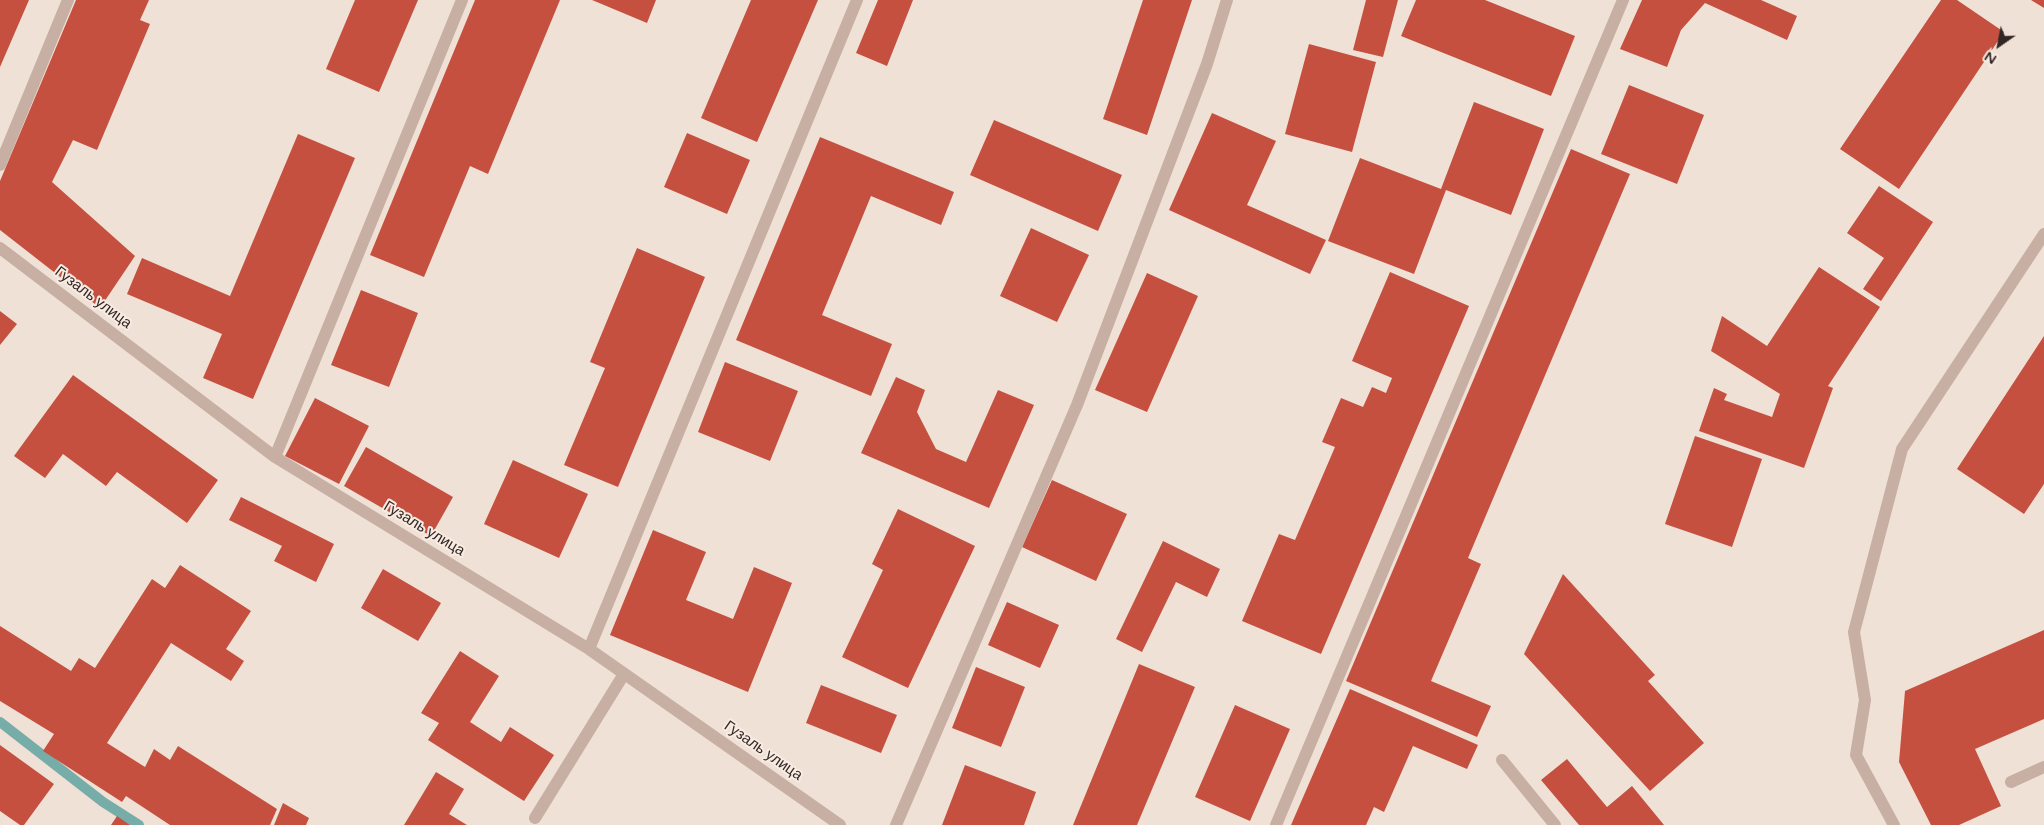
<!DOCTYPE html>
<html>
<head>
<meta charset="utf-8">
<style>
	body { margin:0 }
	#map { position:relative; width:2044px; height:825px; overflow:hidden; background:#f0e1d6; font-family:"Varela Round",sans-serif }
	canvas { display:block }
	.north { position:absolute; left:1974px; top:20px; width:50px; height:50px; -webkit-text-stroke:4px #f8ebe2; paint-order:stroke; rotate:213deg; font-size:14px; font-weight:700; line-height:20px; text-align:center; color:#322725 }
	.north::after { content:''; display:block; margin:auto; width:18px; height:22px; background:#322725; clip-path:polygon(50% 0,100% 100%,50% 72%,0 100%) }
</style>
</head>
<body>
<div id="map">
<canvas width="2044" height="825"></canvas>
<div class="north">N</div>
</div>
<script>
const context = document.querySelector('canvas').getContext('2d');
context.lineJoin = 'round';
const shape = rows => new Path2D(rows.map(r => 'M' + r).join(''));
function stroke(path, color, width, dash) { context.strokeStyle = color; context.lineWidth = width; context.lineCap = dash ? 'butt' : 'round'; context.setLineDash(dash || []); context.stroke(path); }
function paint(path, color) { context.fillStyle = color; context.fill(path, 'evenodd'); }
function label(font, color, halo, rows, align = 'center') {
  context.font = font + ' "Varela Round",sans-serif'; context.lineWidth = 4; context.setLineDash([]); context.textBaseline = 'middle'; context.strokeStyle = halo; context.fillStyle = color; for (const [text, x, y, turn = 0] of rows) {
    context.save(); context.translate(x, y); context.rotate((+turn || 0) * Math.PI / 180); context.textAlign = isNaN(turn) ? turn : align; if (halo) context.strokeText(text, 0, 0); context.fillText(text, 0, 0); context.restore();
  }
}
stroke(shape([
	[0,722,103,802,139,825]
]), '#76ada8', 10);
paint(shape([
	[0,0,29,0,0,67],
	[76,0,149,0,140,20,150,24,97,150,73,140,52,182,135,256,100,308,0,230,0,181],
	[355,0,418,0,379,92,326,69],
	[475,0,560,0,488,174,470,166,424,277,370,255],
	[592,0,656,0,647,23],
	[751,0,818,0,757,142,701,118],
	[878,0,913,0,887,66,856,53],
	[1143,0,1192,0,1147,135,1103,119],
	[1366,0,1398,0,1383,57,1353,50],
	[1416,0,1485,0,1575,36,1551,96,1401,36],
	[1642,0,1761,0,1797,16,1787,40,1705,3,1681,30,1667,67,1620,49],
	[1941,0,1957,0,2004,32,1899,189,1840,149],
	[2031,0,2044,0,2044,8],
	[1309,44,1376,62,1352,152,1285,134],
	[1629,85,1704,115,1677,184,1601,154],
	[1474,102,1544,129,1511,215,1446,190,1414,274,1328,241,1360,158,1441,189],
	[1212,113,1276,141,1247,205,1326,240,1310,274,1169,210],
	[994,120,1122,175,1098,231,970,175],
	[687,133,750,160,727,214,664,187],
	[298,134,355,158,253,399,203,378,222,334,127,294,142,258,230,296],
	[820,137,954,192,941,225,871,196,822,315,892,344,871,396,736,340],
	[1571,149,1630,174,1468,558,1481,564,1431,681,1491,706,1477,737,1346,681],
	[1879,186,1933,222,1881,301,1863,289,1884,258,1847,233],
	[1031,228,1089,255,1057,322,1000,296],
	[637,248,705,277,618,487,564,465,605,368,590,362],
	[1819,267,1880,307,1828,386,1833,388,1804,468,1699,431,1714,388,1727,394,1724,400,1772,417,1780,394,1711,351,1722,316,1767,346],
	[1390,272,1469,306,1321,654,1242,621,1279,534,1295,540,1335,447,1322,442,1341,398,1363,407,1372,387,1386,393,1392,378,1352,361],
	[1147,273,1198,296,1147,412,1095,390],
	[361,290,418,313,389,387,331,365],
	[0,311,17,324,0,345],
	[2044,336,2044,484,2024,514,1957,469],
	[725,362,798,391,770,461,698,432],
	[73,375,218,480,187,523,117,472,106,486,63,454,45,478,14,456],
	[896,377,925,390,917,412,936,449,966,462,998,390,1034,405,989,508,861,453],
	[315,398,369,426,339,484,285,456],
	[1695,436,1762,459,1732,547,1665,524],
	[366,447,453,497,431,536,344,486],
	[513,460,588,494,559,558,484,524],
	[1052,480,1127,514,1096,581,1022,547],
	[241,497,334,544,316,582,274,561,282,546,229,520],
	[898,509,975,546,908,688,842,657,883,570,872,564],
	[653,530,706,552,686,600,733,619,754,567,792,583,748,692,610,635],
	[1163,541,1220,569,1207,597,1176,582,1142,652,1116,639],
	[180,565,251,611,226,649,244,661,231,681,171,643,107,743,145,767,154,749,170,760,178,746,277,809,270,825,170,825,126,796,122,802,43,751,54,734,0,701,0,626,71,671,79,658,95,668,152,579,165,588],
	[383,569,441,603,418,641,361,608],
	[1563,574,1655,675,1648,681,1704,743,1650,791,1524,654],
	[1007,602,1059,625,1040,668,988,645],
	[2044,630,2044,719,1975,749,2001,806,1959,825,1931,825,1899,762,1905,691],
	[460,651,499,676,470,722,501,742,510,727,554,755,524,801,428,740,439,723,421,713],
	[1139,664,1195,687,1137,825,1073,825],
	[976,667,1025,687,1001,747,952,728],
	[821,685,897,715,881,753,806,723],
	[1350,689,1478,745,1467,769,1413,746,1384,812,1374,807,1366,825,1291,825],
	[1235,705,1290,729,1250,821,1195,797],
	[0,745,54,784,24,825,20,825,0,811],
	[1567,759,1607,807,1632,786,1664,825,1579,825,1541,780],
	[965,765,1036,792,1024,825,942,825],
	[436,772,464,789,449,814,467,825,404,825],
	[283,803,309,818,306,825,274,825],
	[117,816,130,825,111,825]
]), '#c5503f');
stroke(shape([
	[0,165,68,0],
	[0,248,275,457,589,649,840,825],
	[275,457,462,0],
	[589,649,857,0],
	[1502,760,1555,825],
	[2011,782,2044,767],
	[535,818,624,674],
	[896,825,1077,405,1207,64,1227,0],
	[1276,825,1623,0],
	[1894,825,1856,755,1865,700,1854,632,1902,449,2044,234]
]), '#c8afa3', 12);
label('15px', '#322725', '#f8ebe2', [
	["Гузаль улица",93,298,37],
	["Гузаль улица",424,529,31],
	["Гузаль улица",763,751,35]
]);
</script>
</body>
</html>
